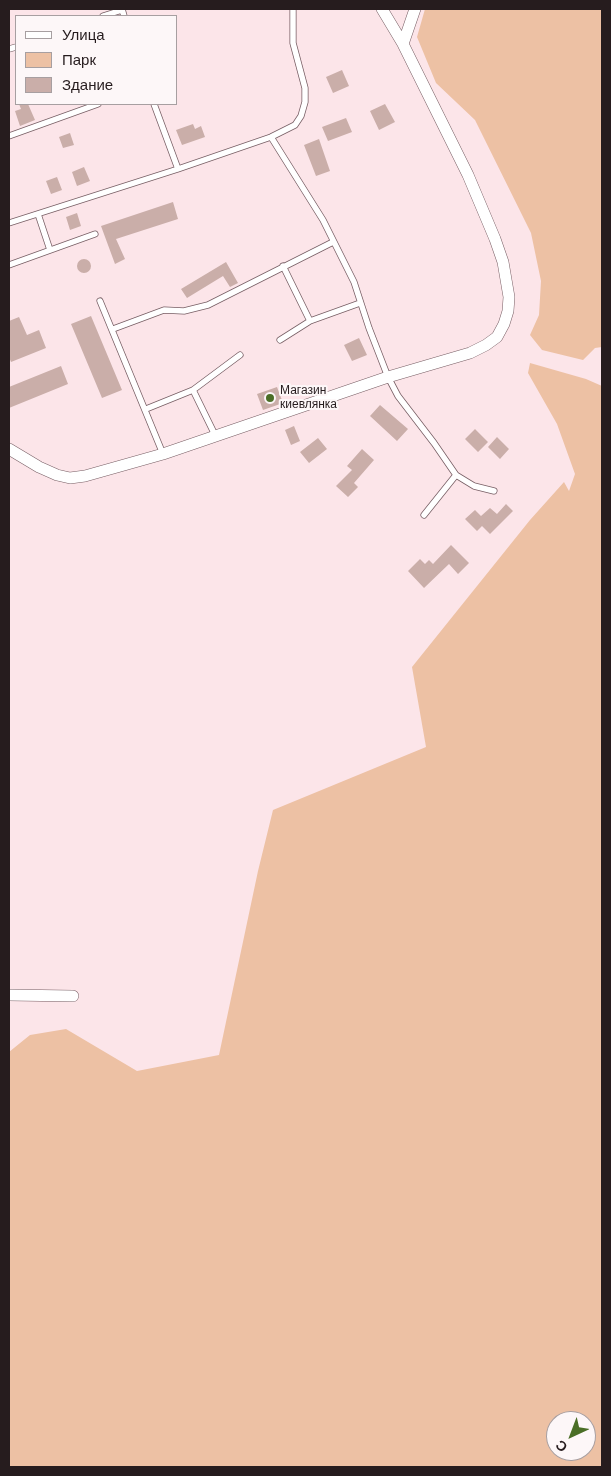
<!DOCTYPE html>
<html>
<head>
<meta charset="utf-8">
<style>
	body { margin:0 }
	#map { position:relative; width:611px; height:1476px; overflow:hidden; background:#fce5e9; font-family:Helvetica,sans-serif }
	canvas { display:block }
	.frame { position:absolute; inset:0; border:10px solid #261c1e; pointer-events:none }
	.legend { position:absolute; left:15px; top:15px; width:162px; height:90px; box-sizing:border-box; background:#fdf7f8; border:1px solid #a79fa1; margin:0; padding:6px 9px; list-style:none; font-size:15px; color:#261c1e }
	.legend li { display:flex; align-items:center; gap:10px; height:25px }
	.legend b { width:25px; border:1px solid #a79fa1 }
	.north { position:absolute; left:546px; top:1411px; width:50px; height:50px; box-sizing:border-box; background:#fdf7f8; border:1px solid #a79fa1; border-radius:50%; rotate:223deg; font-size:14px; font-weight:700; line-height:20px; text-align:center; color:#261c1e }
	.north::after { content:''; display:block; margin:auto; width:18px; height:22px; background:#4a6e26; clip-path:polygon(50% 0,100% 100%,50% 72%,0 100%) }
</style>
</head>
<body>
<div id="map">
<canvas width="611" height="1476"></canvas>
<div class="frame"></div>
<ul class="legend">
<li><b style="height:6px;background:#fff"></b>Улица</li>
<li><b style="height:14px;background:#edc1a4"></b>Парк</li>
<li><b style="height:14px;background:#caaea9"></b>Здание</li>
</ul>
<div class="north">С</div>
</div>
<script>
const context = document.querySelector('canvas').getContext('2d');
context.lineJoin = 'round';
function paint(path, color) { context.fillStyle = color; context.fill(path, 'evenodd'); }
const shape = rows => new Path2D(rows.map(r => 'M' + r).join(''));
function stroke(path, color, width, dash) { context.strokeStyle = color; context.lineWidth = width; context.lineCap = dash ? 'butt' : 'round'; context.setLineDash(dash || []); context.stroke(path); }
function label(font, color, halo, rows, align = 'center') {
  context.font = font + ' Helvetica,sans-serif'; context.lineWidth = 4; context.setLineDash([]); context.textBaseline = 'middle'; context.strokeStyle = halo; context.fillStyle = color; for (const [text, x, y, turn = 0] of rows) {
    context.save(); context.translate(x, y); context.rotate((+turn || 0) * Math.PI / 180); context.textAlign = isNaN(turn) ? turn : align; if (halo) context.strokeText(text, 0, 0); context.fillText(text, 0, 0); context.restore();
  }
}
paint(shape([
	[425,9,602,9,602,347,595,348,583,360,542,350,530,335,539,315,541,281,531,233,475,120,436,83,417,37],
	[530,363,586,379,602,386,602,1467,9,1467,9,1052,30,1035,66,1029,137,1071,219,1055,258,871,273,810,426,747,412,667,530,520,564,482,569,491,575,474,557,424,528,373],
	[556,1421,586,1421,586,1451,556,1451]
]), '#edc1a4');
paint(shape([
	[342,70,349,86,333,93,326,77],
	[19,104,28,104,35,120,20,126,15,111,21,109],
	[385,104,395,122,379,130,370,111],
	[346,118,352,132,328,141,322,127],
	[193,124,195,129,201,126,205,137,182,145,176,130],
	[70,133,74,145,63,148,59,137],
	[319,139,330,171,316,176,304,145],
	[84,167,90,181,77,186,72,172],
	[57,177,62,190,51,194,46,181],
	[173,202,178,219,116,239,125,259,115,264,101,226],
	[77,213,81,226,70,230,66,217],
	'77 266a7 7 0 1 1 14 0a7 7 0 1 1-14 0Z',
	[226,262,238,283,230,287,223,276,187,298,181,289],
	[91,316,122,390,102,398,71,324],
	[19,317,27,335,39,330,46,348,11,362,9,357,9,321],
	[359,338,367,355,352,361,344,345],
	[61,366,68,384,9,408,9,387],
	[277,387,283,403,263,410,257,394],
	[380,405,408,429,397,441,370,416],
	[294,426,300,441,291,445,285,430],
	[475,429,488,442,478,452,465,439],
	[497,437,509,449,500,459,488,447],
	[318,438,327,449,309,463,300,452],
	[362,449,374,460,354,483,358,487,348,497,336,486,352,470,347,466],
	[506,504,513,511,490,534,482,526,477,531,465,519,475,510,481,516,490,508,497,514],
	[451,545,469,563,458,574,449,564,424,588,408,571,420,559,425,564,429,560,433,564]
]), '#caaea9');
const lane = shape([
	[122,9,124,16],
	[103,16,122,10],
	[9,49,16,47],
	[154,104,178,169],
	[9,136,98,104],
	[271,137,323,220,354,282,369,328,388,377,398,396,434,443,456,475,424,515],
	[38,214,50,250],
	[9,223,178,169,271,137,295,125,301,116,305,102,305,88,293,43,293,9],
	[9,265,95,234],
	[283,266,310,321],
	[100,301,163,454],
	[113,329,164,310,184,311,208,305,333,242],
	[280,340,310,321,360,303],
	[193,390,216,437],
	[146,409,193,390,240,355],
	[456,475,474,486,494,491]
]);
const street = shape([
	[403,44,415,9],
	[9,449,39,467,57,475,70,478,85,476,163,454,388,377,470,353,486,345,497,337,504,324,508,311,509,297,503,262,495,239,468,175,403,44,382,9],
	[9,995,73,996]
]);
stroke(lane, '#775e64', 7);
stroke(street, '#775e64', 12);
stroke(lane, '#fff', 5.5);
stroke(street, '#fff', 11);
for (const [x, y, r, color] of [
	[270,398,5,"#4a6e26"]
]) { const dot = new Path2D(); dot.arc(x, y, r, 0, 2 * Math.PI); context.fillStyle = color; context.fill(dot); stroke(dot, '#fdf7f8', 2); }
label('12px', '#261c1e', '#fdf7f8', [
	["Магазин",280,391],
	["киевлянка",280,405]
], 'left');
</script>
</body>
</html>
